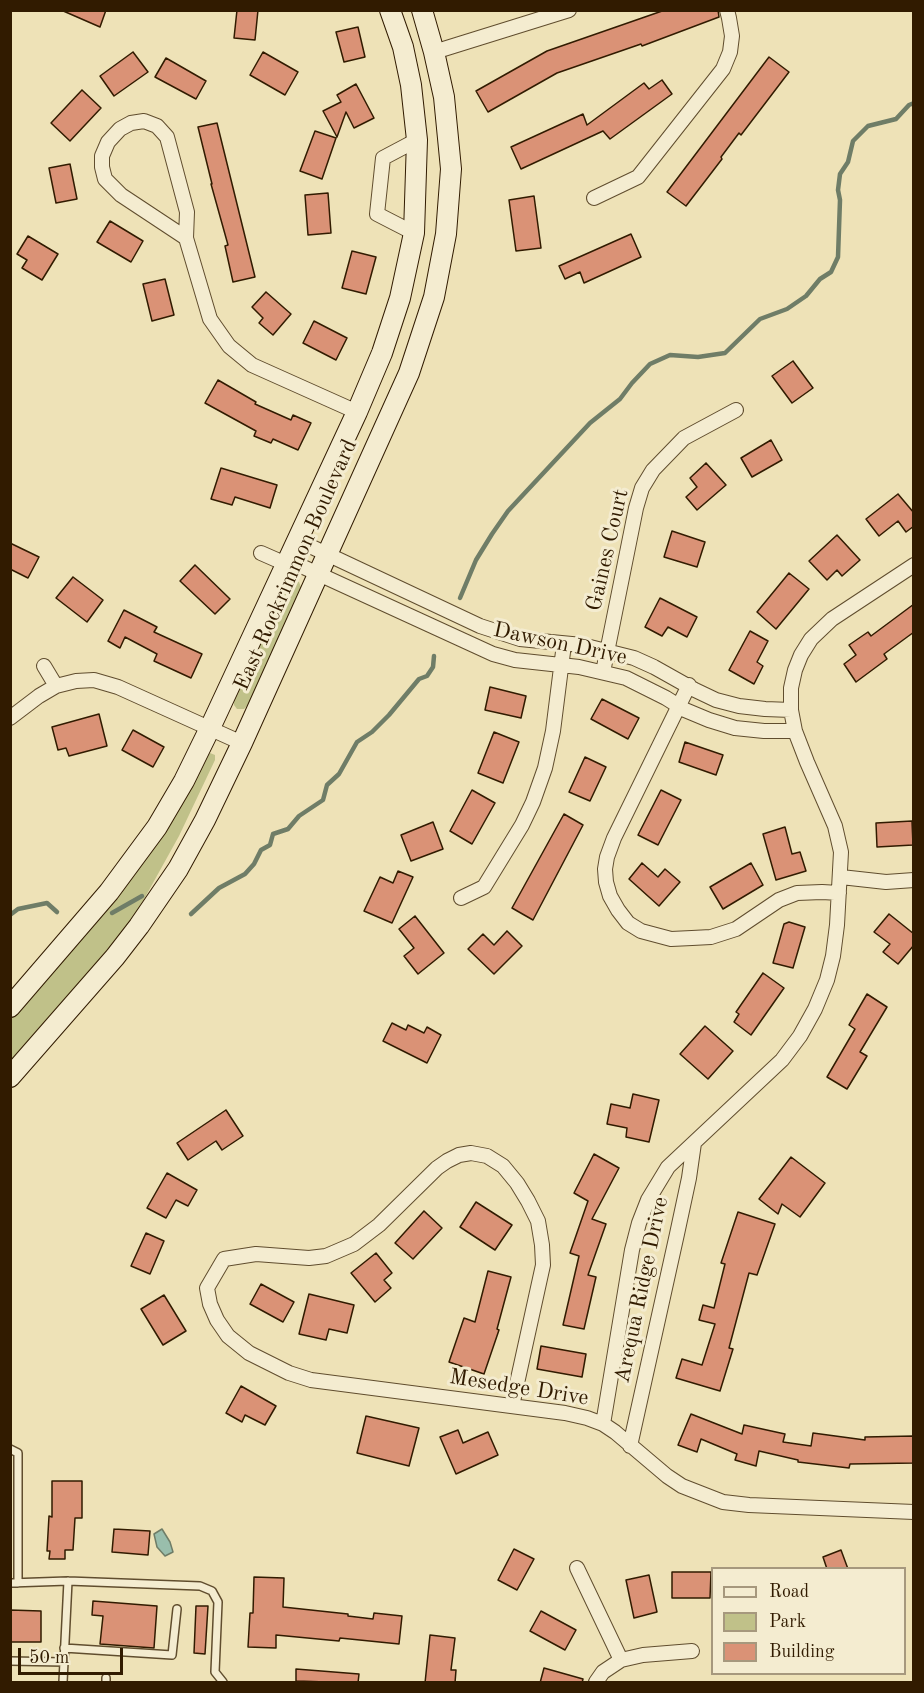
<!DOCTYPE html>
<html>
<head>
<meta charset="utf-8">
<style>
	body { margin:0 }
	#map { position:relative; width:924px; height:1693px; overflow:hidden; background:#eee2b7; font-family:"Old Standard TT",serif }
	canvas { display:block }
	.frame { position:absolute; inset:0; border:12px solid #311b00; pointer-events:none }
	.legend { position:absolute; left:711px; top:1567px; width:195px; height:108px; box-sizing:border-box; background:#f4ecd0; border:2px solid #a6987d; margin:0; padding:8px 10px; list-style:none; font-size:18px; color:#311b00 }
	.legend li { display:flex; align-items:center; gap:12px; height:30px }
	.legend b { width:30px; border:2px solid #a6987d }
	.scale { position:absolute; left:18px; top:1648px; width:105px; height:27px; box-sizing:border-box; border:3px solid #311b00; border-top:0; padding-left:8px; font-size:18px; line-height:21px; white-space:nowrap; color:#311b00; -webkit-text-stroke:4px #f4ecd0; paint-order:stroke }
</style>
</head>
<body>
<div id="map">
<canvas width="924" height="1693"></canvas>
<div class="frame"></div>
<ul class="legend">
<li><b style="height:8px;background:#f4ecd0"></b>Road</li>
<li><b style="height:16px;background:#c0c189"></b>Park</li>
<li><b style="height:16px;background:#da9276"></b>Building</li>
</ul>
<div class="scale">50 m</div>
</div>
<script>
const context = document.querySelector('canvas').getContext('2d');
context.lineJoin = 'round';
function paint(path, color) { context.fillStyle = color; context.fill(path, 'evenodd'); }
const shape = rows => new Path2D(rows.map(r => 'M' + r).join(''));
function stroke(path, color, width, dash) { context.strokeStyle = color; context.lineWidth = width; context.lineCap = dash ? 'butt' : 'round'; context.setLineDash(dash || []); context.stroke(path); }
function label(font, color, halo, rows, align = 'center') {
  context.font = font + ' "Old Standard TT",serif'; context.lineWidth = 6; context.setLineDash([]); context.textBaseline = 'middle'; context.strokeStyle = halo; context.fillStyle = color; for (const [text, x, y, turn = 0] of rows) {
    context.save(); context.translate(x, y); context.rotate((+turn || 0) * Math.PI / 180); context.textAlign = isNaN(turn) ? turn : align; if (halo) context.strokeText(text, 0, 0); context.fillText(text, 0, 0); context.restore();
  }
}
paint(shape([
	[293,580,299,582,302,590,248,705,244,709,237,709,234,705,234,698,288,582],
	[210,753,215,755,215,760,179,836,143,901,124,930,11,1064,11,1018,68,949,207,755]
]), '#c0c189');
const water = shape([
	[162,1529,170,1542,173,1552,165,1556,157,1547,154,1534,162,1529]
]);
paint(water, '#99beac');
stroke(water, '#6f7d67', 1.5);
stroke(shape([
	[460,598,476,560,492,534,508,511,590,423,620,399,632,383,650,364,670,355,698,357,725,353,760,319,787,309,806,296,820,279,831,272,838,257,840,200,838,190,840,174,848,162,853,141,868,126,896,119,909,105,914,103],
	[112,913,142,896],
	[191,914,219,888,245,874,254,864,261,850,270,845,273,834,288,829,299,816,323,800,327,785,339,774,357,742,372,732,389,715,419,679,427,676,433,667,434,656],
	[10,915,18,909,47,903,57,912]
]), '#6f7d67', 4.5);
const building = shape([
	[61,10,106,10,100,27,61,10],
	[237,10,258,10,255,40,234,38,237,10],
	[665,10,718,10,719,17,642,46,641,44,557,73,488,112,476,91,547,51,665,10],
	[358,27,365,57,344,62,336,32,358,27],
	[133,52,148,72,114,96,100,76,133,52],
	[263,52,298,72,285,95,250,75,263,52],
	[769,57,789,72,741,135,739,133,721,157,722,159,686,206,667,192,769,57],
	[166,58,206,81,196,99,155,77,166,58],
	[662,80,672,94,610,139,603,131,521,169,511,147,583,114,587,125,644,83,649,89,662,80],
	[356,84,374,118,354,128,346,112,337,137,323,111,341,102,337,95,356,84],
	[82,90,101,108,70,141,51,123,82,90],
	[217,123,255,277,233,282,225,246,228,245,211,184,212,184,198,127,217,123],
	[315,131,336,138,322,179,300,171,315,131],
	[70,164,77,199,56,203,49,168,70,164],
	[328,193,331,233,308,235,305,195,328,193],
	[534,196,541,248,516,251,509,200,534,196],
	[110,221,143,241,131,262,97,242,110,221],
	[631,234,641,257,584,283,580,272,565,279,559,266,631,234],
	[28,236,58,254,42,280,22,268,27,260,17,254,28,236],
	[352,251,376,257,366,294,342,288,352,251],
	[165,279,174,315,152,321,143,284,165,279],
	[266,292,291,314,273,335,259,323,263,318,252,307,266,292],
	[314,321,347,338,336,360,303,343,314,321],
	[793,361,813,388,792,403,772,376,793,361],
	[218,380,256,402,255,404,291,420,293,415,311,423,298,450,273,439,271,443,254,436,256,431,205,403,218,380],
	[771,440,782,460,752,477,741,458,771,440],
	[706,463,726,485,697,510,686,497,697,487,690,478,706,463],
	[221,468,277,485,270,508,235,497,232,505,211,499,221,468],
	[898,494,914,513,914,526,906,532,898,521,879,536,866,519,898,494],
	[672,531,705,542,697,567,664,557,672,531],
	[837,535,860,560,842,576,837,570,827,580,809,561,837,535],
	[10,543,39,557,28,578,10,569,10,543],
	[195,565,230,599,215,614,180,581,195,565],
	[789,573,809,589,776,629,757,612,789,573],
	[73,577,103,600,87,622,56,598,73,577],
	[660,598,697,617,687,637,668,627,662,636,645,627,660,598],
	[914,604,914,632,884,654,887,659,856,682,844,664,856,655,849,645,868,632,871,636,914,604],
	[124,610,157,627,154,632,202,654,191,678,154,661,157,654,125,637,120,648,108,641,124,610],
	[750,631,768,641,757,662,763,666,754,684,729,670,750,631],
	[490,687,526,696,521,718,485,710,490,687],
	[602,699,639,718,628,739,591,719,602,699],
	[99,714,107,746,69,756,66,748,58,750,52,727,99,714],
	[133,730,164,747,153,767,122,750,133,730],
	[494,732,519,742,503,783,478,773,494,732],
	[685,742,723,755,716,775,679,762,685,742],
	[585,757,606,767,590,801,569,792,585,757],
	[472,790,495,803,472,844,450,831,472,790],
	[661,790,681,800,658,845,638,835,661,790],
	[564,814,583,825,533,920,512,908,564,814],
	[912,821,913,845,877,847,876,823,912,821],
	[433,822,443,849,411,861,401,835,433,822],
	[785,827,792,854,800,852,806,871,776,880,763,834,785,827],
	[642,863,658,877,665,869,680,882,659,906,629,879,642,863],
	[751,863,763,885,723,909,710,887,751,863],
	[398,871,413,877,392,923,364,911,380,877,393,883,398,871],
	[889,914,914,934,914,945,898,964,883,952,890,944,874,932,889,914],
	[415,916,444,953,418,974,404,956,414,948,399,929,415,916],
	[789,922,805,927,793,968,773,963,784,924,789,922],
	[507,931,522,946,494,974,468,949,483,934,494,945,507,931],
	[763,973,784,988,751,1035,734,1022,739,1014,736,1012,763,973],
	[867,994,887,1007,860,1052,867,1056,847,1089,827,1077,855,1029,849,1025,867,994],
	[392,1023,406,1030,408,1025,424,1033,427,1027,441,1035,427,1063,383,1041,392,1023],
	[705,1026,733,1051,708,1079,680,1054,705,1026],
	[633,1094,659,1100,649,1142,626,1137,627,1128,607,1124,611,1104,630,1108,633,1094],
	[226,1110,243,1136,222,1150,216,1141,188,1160,177,1143,226,1110],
	[594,1154,619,1168,592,1219,606,1224,588,1275,596,1277,584,1329,563,1325,579,1256,570,1253,588,1201,574,1193,594,1154],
	[791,1157,825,1183,800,1217,782,1204,778,1214,759,1199,791,1157],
	[167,1173,197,1190,188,1206,176,1200,166,1218,147,1208,167,1173],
	[476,1202,512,1225,495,1250,460,1227,476,1202],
	[424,1211,442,1228,413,1259,395,1243,424,1211],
	[738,1212,775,1224,757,1275,749,1273,729,1348,733,1349,720,1391,676,1378,682,1359,702,1365,715,1324,699,1320,703,1305,714,1308,725,1264,721,1263,738,1212],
	[146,1233,164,1241,150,1274,131,1266,146,1233],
	[376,1253,392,1273,384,1280,391,1288,375,1302,351,1273,376,1253],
	[488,1271,511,1277,497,1329,499,1330,484,1374,449,1362,464,1318,475,1322,488,1271],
	[261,1284,294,1302,283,1322,250,1304,261,1284],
	[309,1294,354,1305,347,1333,329,1329,326,1340,299,1334,309,1294],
	[164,1295,186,1331,163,1345,141,1309,164,1295],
	[541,1346,586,1354,582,1377,537,1369,541,1346],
	[241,1386,276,1406,265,1425,245,1415,242,1422,226,1413,241,1386],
	[691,1414,742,1434,744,1425,785,1434,783,1442,811,1446,813,1433,865,1440,865,1437,914,1436,914,1463,850,1464,849,1468,798,1462,798,1460,759,1451,756,1466,735,1460,737,1454,701,1439,697,1452,678,1445,691,1414],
	[366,1416,419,1428,409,1466,357,1453,366,1416],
	[458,1430,463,1443,488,1432,498,1455,456,1474,440,1437,458,1430],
	[52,1481,82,1481,82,1518,75,1518,73,1550,65,1550,65,1559,49,1559,50,1551,47,1551,49,1516,52,1517,52,1481],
	[114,1529,150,1531,148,1555,112,1552,114,1529],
	[514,1549,534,1559,517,1590,498,1580,514,1549],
	[841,1550,848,1569,827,1569,823,1557,841,1550],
	[672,1572,711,1572,710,1598,672,1598,672,1572],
	[649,1575,657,1612,634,1618,626,1580,649,1575],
	[254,1577,284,1578,283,1607,348,1614,348,1616,373,1619,374,1613,402,1616,399,1644,340,1638,339,1641,276,1635,276,1648,248,1647,250,1613,253,1613,254,1577],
	[93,1601,157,1606,154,1648,100,1644,103,1616,92,1615,93,1601],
	[196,1606,208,1606,205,1654,194,1653,196,1606],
	[10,1610,41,1611,41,1642,10,1642,10,1610],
	[541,1611,576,1630,565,1650,530,1631,541,1611],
	[430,1635,455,1638,451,1670,456,1670,455,1683,425,1683,430,1635],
	[544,1668,583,1679,582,1683,540,1683,544,1668],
	[296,1669,359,1674,358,1683,296,1681,296,1669]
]);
paint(building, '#da9276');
stroke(building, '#311b00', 1.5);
const lane = shape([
	[10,1449,18,1453,18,1583],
	[10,1583,68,1581,200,1586,212,1591,218,1602,215,1672,223,1682],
	[64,1648,172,1655,177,1609],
	[10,1661,64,1662],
	[63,1682,68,1581],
	[106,1682,106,1678]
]);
const street = shape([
	[434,52,569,10],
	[594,198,638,177,723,69,730,52,732,36,729,18,727,10],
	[414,233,377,214,383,158,417,140],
	[186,238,121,195,105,179,102,167,102,156,108,142,120,129,131,123,144,121,157,126,167,137,187,212,186,238,210,319,229,346,252,365,357,412],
	[297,540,480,626,520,639,582,645,634,658,654,667,695,690,716,700,739,706,765,709,791,710],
	[261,553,286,564],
	[288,560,493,654,515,660,579,667,626,678,666,698,685,710,709,720,735,728,764,731,795,731],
	[44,666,56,686],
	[603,672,636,508,642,488,653,470,684,438,736,410],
	[689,685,614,838,607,857,605,869,606,882,610,896,618,910,628,923,641,931,671,939,692,938,711,937,736,929,779,900,797,893,822,892,839,893],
	[10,718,39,696,56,686,76,681,94,680,118,687,242,743],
	[841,877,886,882,914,880],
	[461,898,484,887,522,825,533,802,545,768,553,731,564,644],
	[512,1406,543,1265,542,1245,538,1221,528,1201,517,1183,503,1166,487,1156,471,1153,459,1155,447,1161,437,1168,379,1225,354,1244,326,1256,309,1258,256,1254,224,1259,207,1288,210,1304,217,1320,228,1336,249,1353,289,1373,311,1380,565,1413,587,1418,603,1424,615,1432,667,1476,682,1486,723,1502,749,1505,914,1512],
	[603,1424,632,1250,639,1223,648,1200,668,1167,782,1060,800,1036,815,1009,827,980,833,956,837,925,841,852,835,826,807,762,795,731,791,710,791,688,795,670,801,655,811,639,832,619,914,565],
	[630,1446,677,1234,689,1178,694,1143],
	[577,1568,621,1660],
	[596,1682,603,1672,621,1660,643,1655,692,1651]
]);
const secondary = shape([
	[10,1007,109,892,157,827,184,781,210,728,357,412,382,353,400,298,414,233,417,140,411,85,403,47,390,10],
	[10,1077,115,957,139,926,178,869,205,820,242,743,409,373,434,297,446,234,451,169,444,97,434,52,422,10]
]);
stroke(lane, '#604d2e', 10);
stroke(street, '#604d2e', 16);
stroke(secondary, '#311b00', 22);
stroke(lane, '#f4ecd0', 7);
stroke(street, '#f4ecd0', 14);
stroke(secondary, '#f4ecd0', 20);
label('22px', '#311b00', '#f4ecd0', [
	["Gaines Court",608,550,-77],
	["East Rockrimmon Boulevard",296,565,-66],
	["Dawson Drive",560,644,12],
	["Arequa Ridge Drive",642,1290,-78],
	["Mesedge Drive",519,1388,9]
]);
</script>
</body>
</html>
